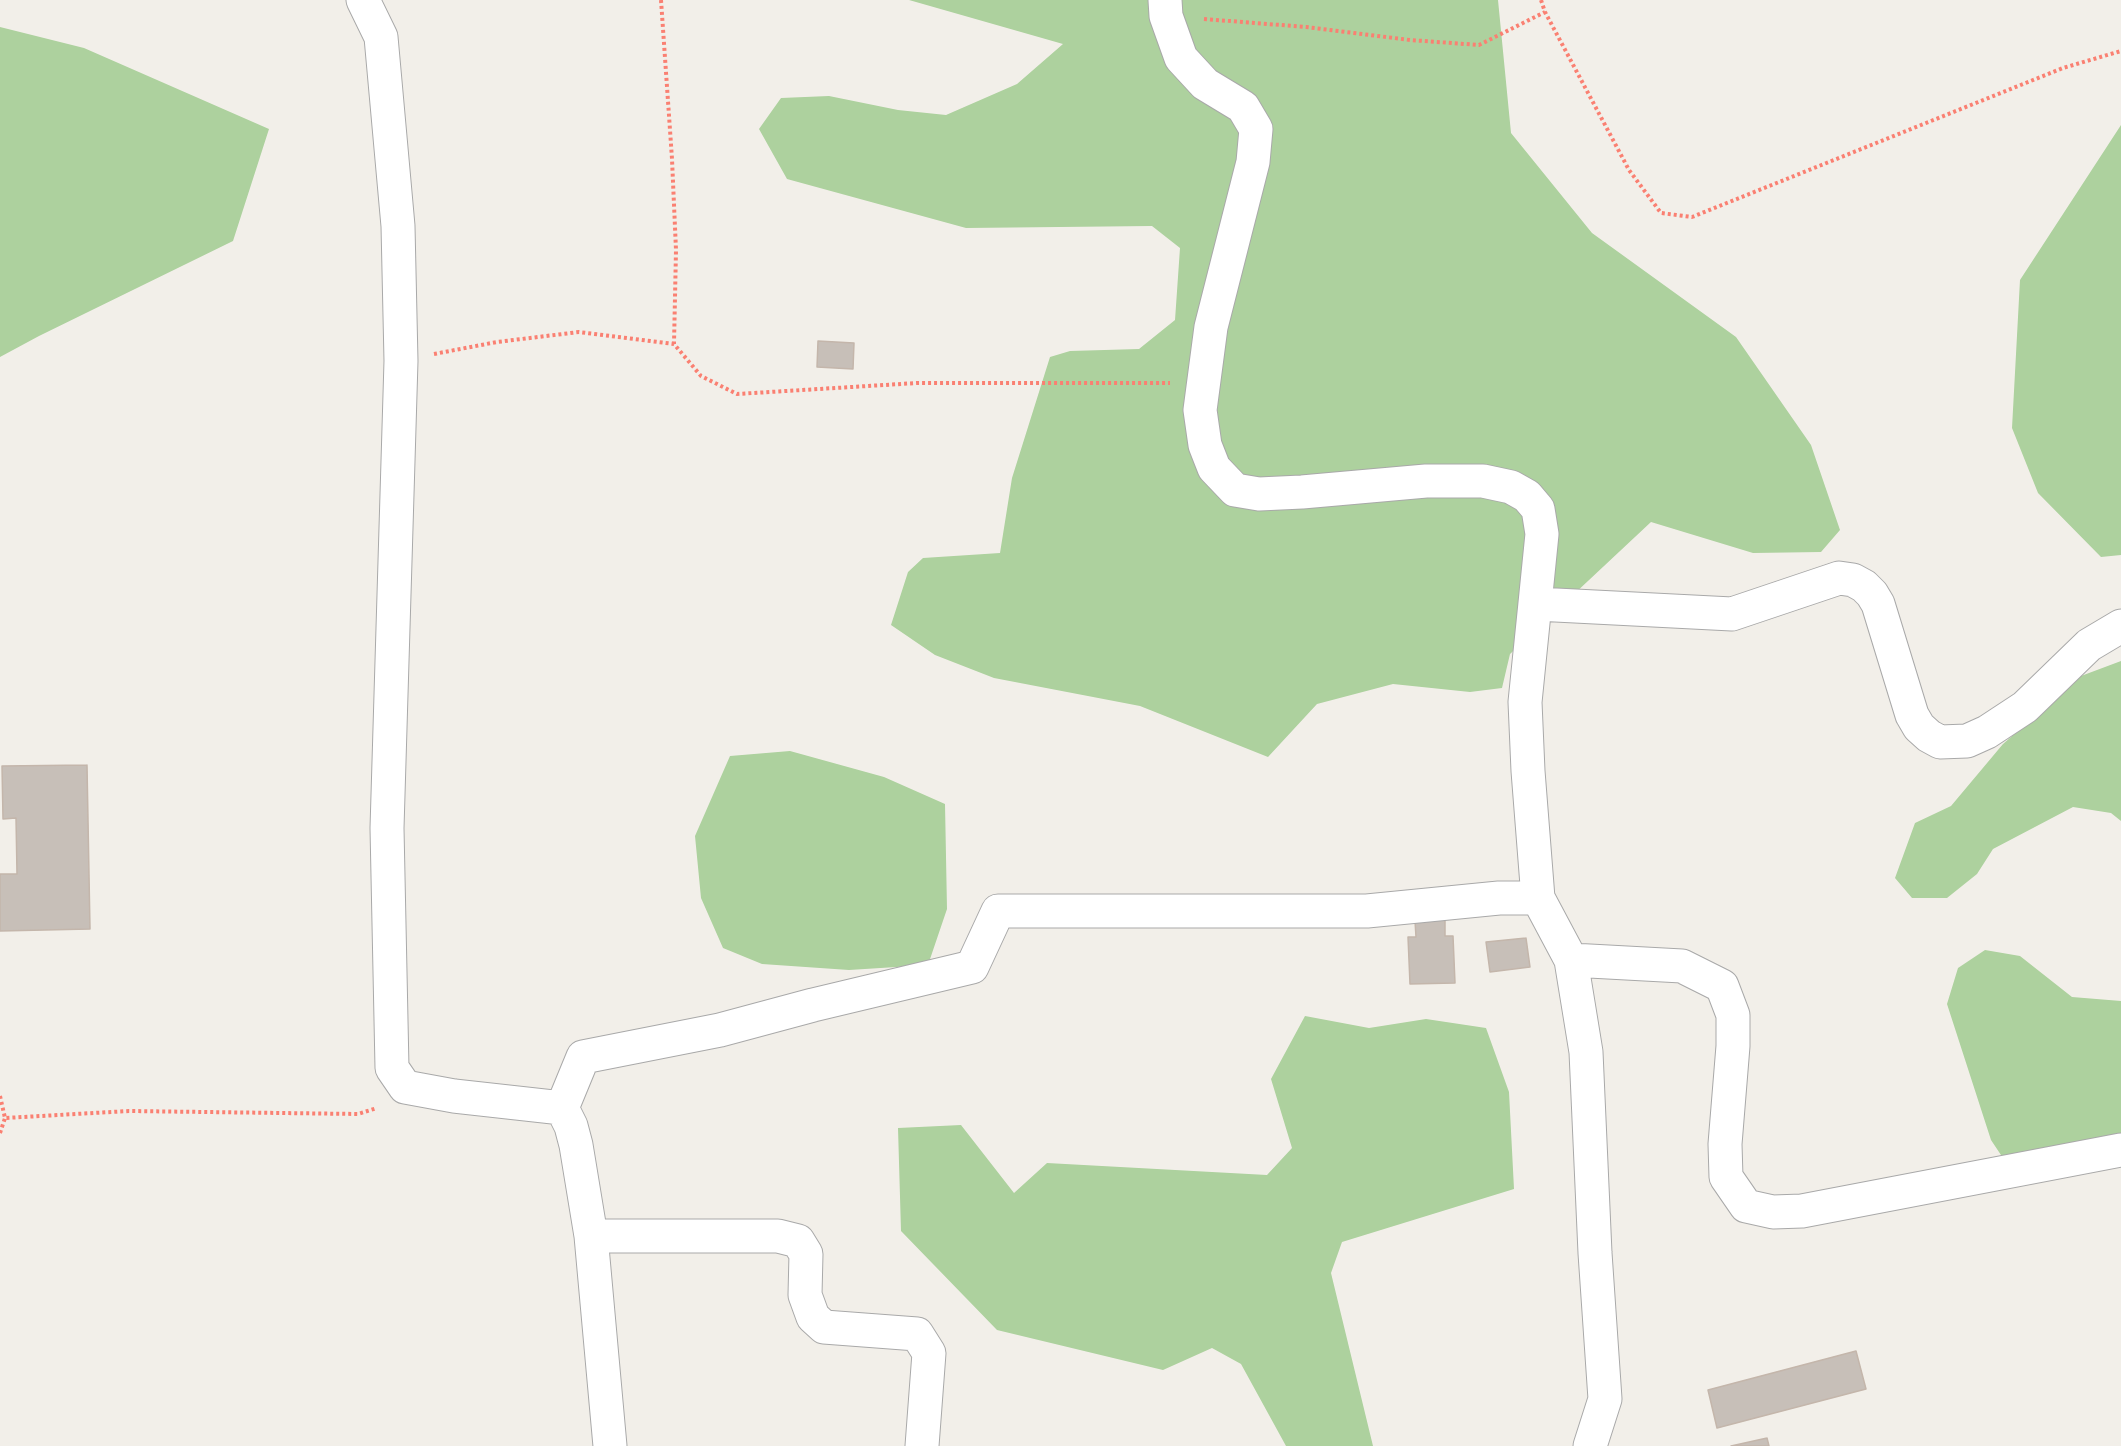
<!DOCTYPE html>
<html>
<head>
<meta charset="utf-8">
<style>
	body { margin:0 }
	canvas { display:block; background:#f2efe9 }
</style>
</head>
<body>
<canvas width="2121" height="1446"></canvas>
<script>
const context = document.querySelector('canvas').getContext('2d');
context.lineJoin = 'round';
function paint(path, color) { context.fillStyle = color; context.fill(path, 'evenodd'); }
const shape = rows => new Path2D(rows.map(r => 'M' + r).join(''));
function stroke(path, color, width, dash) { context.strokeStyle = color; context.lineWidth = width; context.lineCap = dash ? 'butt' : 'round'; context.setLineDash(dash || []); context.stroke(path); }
paint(shape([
	[909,0,1498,0,1511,133,1592,233,1736,337,1811,445,1840,530,1821,552,1753,553,1651,522,1510,654,1502,688,1470,692,1393,684,1317,704,1268,757,1140,706,994,678,935,655,891,625,908,572,923,558,1000,553,1012,478,1050,357,1070,351,1139,349,1175,320,1180,248,1152,226,966,228,787,179,759,129,781,98,829,96,898,110,946,115,1017,84,1063,44],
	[0,27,84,48,269,129,233,241,39,336,0,357],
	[2121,125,2121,555,2101,557,2038,493,2012,428,2020,280],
	[2121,661,2121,821,2111,813,2073,807,1993,849,1977,874,1947,898,1912,898,1895,878,1915,823,1951,806,2003,744,2081,676],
	[790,751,884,777,945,804,947,909,928,965,849,970,762,964,723,948,701,898,695,836,730,756],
	[1985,950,2020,956,2072,997,2121,1001,2121,1135,2003,1158,1991,1140,1947,1004,1958,968],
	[1305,1016,1369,1028,1426,1019,1486,1028,1509,1092,1514,1189,1342,1242,1331,1273,1373,1446,1286,1446,1241,1364,1212,1348,1163,1370,997,1330,901,1231,898,1128,961,1125,1014,1193,1047,1163,1267,1175,1292,1148,1271,1079]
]), '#add19e');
const building = shape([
	[818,341,854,343,853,369,817,367,818,341],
	[87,765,90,929,0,931,0,874,17,874,16,818,3,819,2,766,87,765],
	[1445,920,1445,936,1453,936,1455,983,1410,984,1408,937,1416,937,1415,921,1445,920],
	[1526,938,1530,967,1490,972,1486,942,1526,938],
	[1856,1351,1866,1389,1717,1428,1708,1390,1856,1351],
	[1767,1438,1769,1446,1731,1446,1767,1438]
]);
paint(building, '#c7bfb8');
stroke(building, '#c4b6ab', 1.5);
const minor = shape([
	[363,0,381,37,398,226,401,361,387,828,392,1068,405,1087,454,1096,562,1108],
	[1165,0,1166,16,1181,58,1205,84,1243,107,1256,129,1253,162,1211,327,1200,410,1205,445,1214,468,1235,490,1259,494,1302,492,1426,481,1483,481,1511,487,1527,496,1538,509,1542,534,1525,702,1528,771,1538,898,1571,960,1586,1052,1595,1253,1605,1399,1590,1446],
	[1536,604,1732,614,1839,578,1853,580,1864,586,1872,594,1878,604,1912,715,1919,727,1929,736,1940,742,1967,741,1987,732,2025,707,2089,645,2121,626],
	[1571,960,1682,966,1722,986,1733,1015,1733,1046,1725,1144,1726,1177,1746,1206,1773,1212,1802,1211,2121,1150],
	[562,1108,583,1057,720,1030,813,1005,972,967,998,911,1367,911,1499,898,1538,898],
	[562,1108,571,1126,576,1145,591,1236,610,1446],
	[591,1236,778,1236,798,1241,806,1254,805,1295,813,1317,824,1327,917,1334,929,1353,922,1446]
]);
stroke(minor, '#a9a9a9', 35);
stroke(shape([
	[661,0,672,159,676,250,674,344],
	[1541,0,1545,12,1629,170,1661,213,1692,217,2063,68,2121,51],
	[1204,19,1306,27,1410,40,1479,45,1545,12],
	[434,354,497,342,579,332,674,344,701,376,737,394,917,383,1170,383],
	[0,1096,5,1118,129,1111,358,1114,377,1108],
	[0,1133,5,1118]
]), '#fa8072', 4, [3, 3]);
stroke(minor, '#fff', 33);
</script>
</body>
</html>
